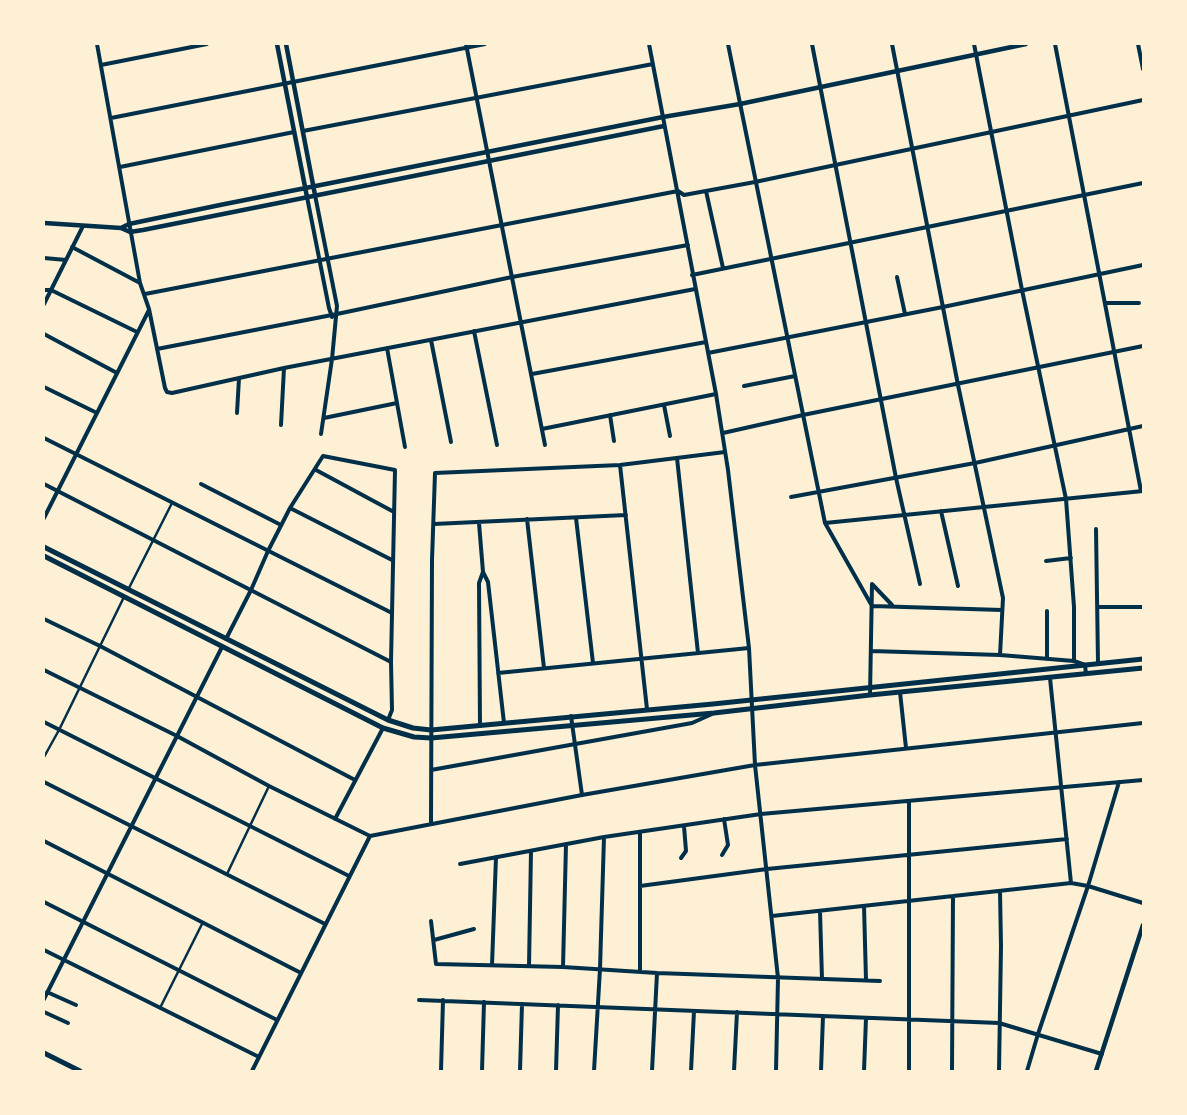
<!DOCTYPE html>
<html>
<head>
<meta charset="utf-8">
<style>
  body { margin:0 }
  #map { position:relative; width:1187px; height:1115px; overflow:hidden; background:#fdf0d5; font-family:"Alegreya Sans",sans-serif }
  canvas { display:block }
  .frame { position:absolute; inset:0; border:45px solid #fdf0d5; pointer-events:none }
</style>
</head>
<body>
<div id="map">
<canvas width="1187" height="1115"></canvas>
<div class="frame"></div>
</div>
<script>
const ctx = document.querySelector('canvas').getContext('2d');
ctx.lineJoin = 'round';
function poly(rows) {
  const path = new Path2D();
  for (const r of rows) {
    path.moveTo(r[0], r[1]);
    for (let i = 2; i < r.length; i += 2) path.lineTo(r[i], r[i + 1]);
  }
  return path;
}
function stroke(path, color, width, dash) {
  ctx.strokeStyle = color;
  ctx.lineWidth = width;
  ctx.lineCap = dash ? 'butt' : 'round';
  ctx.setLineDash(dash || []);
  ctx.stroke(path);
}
stroke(poly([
  [129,588,172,503],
  [44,757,59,730,124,597],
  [227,874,269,786],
  [160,1008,203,922]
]), '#003049', 2.5);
stroke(poly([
  [97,44,140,283,149,309,165,388,167,392,172,393,284,368,695,289],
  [466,44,545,445],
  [649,44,716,394,728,470,749,648,755,765,778,978,776,1071],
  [728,44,825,523,872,606,1002,610],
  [812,44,896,478,920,584],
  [892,44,958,385,1003,598,1000,655],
  [974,44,1022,290,1066,499,1074,607,1074,661],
  [1055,44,1141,491],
  [1138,44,1143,69],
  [101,65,207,44],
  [111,118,485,44],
  [303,131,653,64],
  [120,167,294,132],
  [706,191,723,268],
  [315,195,337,306,332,359,321,434],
  [307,197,329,308,332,317],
  [72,247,140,283],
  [44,258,66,260],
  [692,275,1143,183],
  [897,277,905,314],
  [44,290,51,290,137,332],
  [145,294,678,191,684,195,755,182,1143,100],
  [1105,303,1139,303],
  [44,304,83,226],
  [474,331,497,445],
  [44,334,117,373],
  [431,340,451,442],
  [387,348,405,447],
  [157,349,337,314,512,277,688,245],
  [708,353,943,307,1143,265],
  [532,374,706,342],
  [744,386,795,376],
  [44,387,97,413],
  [664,405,670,436],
  [237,413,239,378],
  [610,415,614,441],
  [324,418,397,403],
  [281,425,284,368],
  [542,429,716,394],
  [723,433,803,415,1143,346],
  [44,438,392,613],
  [677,458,698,653],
  [620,465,647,709],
  [316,470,394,512],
  [44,484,391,662],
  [201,484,281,525],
  [791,497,975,463,1143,426],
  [290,508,392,560],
  [941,511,958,586],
  [44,518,149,310],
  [576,518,593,663],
  [527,519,544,668],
  [479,523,483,572,488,582,504,723],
  [825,523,1143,491],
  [434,524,626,515],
  [1096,529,1098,663],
  [1046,561,1071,558],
  [872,584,892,605],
  [1098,607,1143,607],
  [44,619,100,646,355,780],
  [226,639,251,590,268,551,290,508,323,456,395,470,391,662,392,710,388,720],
  [871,651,1000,655,1074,661,1085,665,1086,674],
  [1047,659,1047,611],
  [44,670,177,736,269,786,370,836,582,795,755,765,1143,723],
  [498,673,749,648],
  [1050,678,1071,883],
  [900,692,906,748],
  [870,695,872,584],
  [571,716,582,795],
  [44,722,349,876],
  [480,726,479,583,483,572],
  [431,770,692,723,712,714],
  [44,782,325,924],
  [335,819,383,728],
  [431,823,432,560,435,473,620,465,725,452],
  [44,841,301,973],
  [722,855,728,845,724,819],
  [681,858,686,851,684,826],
  [460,864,604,837,761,814,1143,780],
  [640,886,767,869,1067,839],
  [44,902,277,1020],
  [864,906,866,980],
  [820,911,822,979],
  [772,916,1071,883,1088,886,1143,903],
  [431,921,436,964,563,967,657,973,880,981],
  [434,940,474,929],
  [44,950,259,1057],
  [492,965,496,857],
  [529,966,531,851],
  [563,967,566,844],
  [640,971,640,833],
  [47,992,76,1005],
  [44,999,222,647],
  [419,1000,999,1023,1102,1054],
  [44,1012,68,1023],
  [252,1071,370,836],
  [441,1071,443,1000],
  [482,1071,484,1002],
  [520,1071,522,1004],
  [556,1071,558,1005],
  [594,1071,600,969,604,837],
  [652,1071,657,973],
  [691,1071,694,1011],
  [734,1071,737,1012],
  [821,1071,823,1016],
  [864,1071,866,1018],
  [909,1071,909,801],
  [952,1071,953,896],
  [999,1071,1001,946,1000,891],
  [1027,1071,1038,1034,1088,886,1119,782]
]), '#003049', 4);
stroke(poly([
  [277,44,307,197],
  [286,44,315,195],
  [44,223,121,228,130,232,143,230,664,126],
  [121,228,129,224,220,205,663,117,740,104,1026,44],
  [1096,1071,1143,925]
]), '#003049', 4.5);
stroke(poly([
  [44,547,388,720,413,728,431,730,713,704,1143,659],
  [44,556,383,728,414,737,431,738,714,713,870,695,1143,668],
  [44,1053,80,1071]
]), '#003049', 5);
</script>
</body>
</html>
